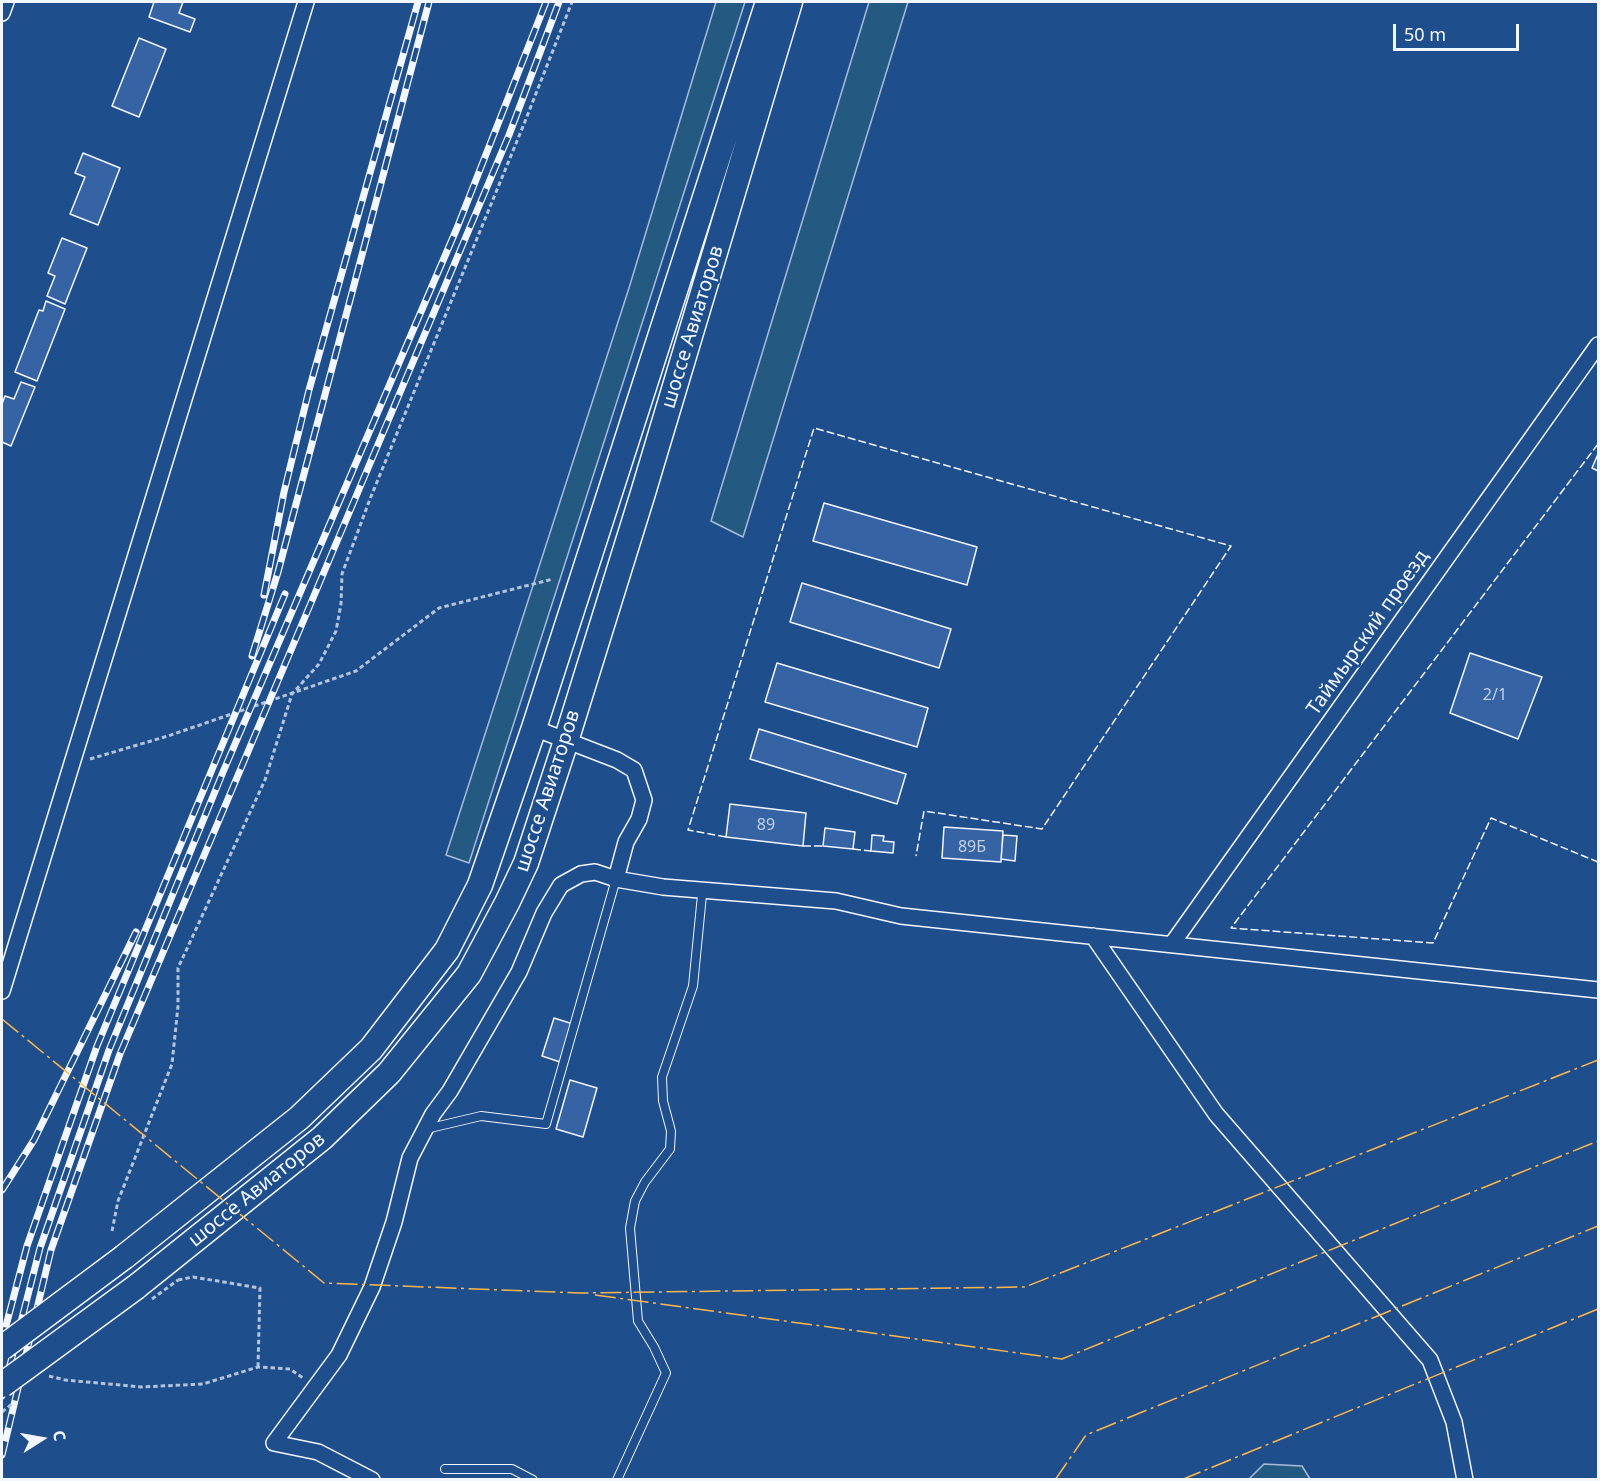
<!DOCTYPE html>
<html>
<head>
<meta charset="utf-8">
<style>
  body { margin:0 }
  #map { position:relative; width:1600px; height:1481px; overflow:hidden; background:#1f4e8c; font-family:"Noto Sans",sans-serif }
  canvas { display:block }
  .frame { position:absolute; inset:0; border:3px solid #f2f6ff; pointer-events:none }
  .north { position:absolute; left:12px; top:1409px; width:60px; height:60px; -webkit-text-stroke:4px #1f4e8c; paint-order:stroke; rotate:79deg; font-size:16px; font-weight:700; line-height:24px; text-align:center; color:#f2f6ff }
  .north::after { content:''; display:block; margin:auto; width:21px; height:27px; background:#f2f6ff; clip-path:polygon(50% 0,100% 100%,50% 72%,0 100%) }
  .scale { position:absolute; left:1393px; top:24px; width:126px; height:27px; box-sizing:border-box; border:3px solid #f2f6ff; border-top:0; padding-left:8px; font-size:18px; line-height:21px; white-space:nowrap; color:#f2f6ff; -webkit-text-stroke:4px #1f4e8c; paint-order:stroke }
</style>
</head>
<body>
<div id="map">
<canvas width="1600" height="1481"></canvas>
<div class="frame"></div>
<div class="north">С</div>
<div class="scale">50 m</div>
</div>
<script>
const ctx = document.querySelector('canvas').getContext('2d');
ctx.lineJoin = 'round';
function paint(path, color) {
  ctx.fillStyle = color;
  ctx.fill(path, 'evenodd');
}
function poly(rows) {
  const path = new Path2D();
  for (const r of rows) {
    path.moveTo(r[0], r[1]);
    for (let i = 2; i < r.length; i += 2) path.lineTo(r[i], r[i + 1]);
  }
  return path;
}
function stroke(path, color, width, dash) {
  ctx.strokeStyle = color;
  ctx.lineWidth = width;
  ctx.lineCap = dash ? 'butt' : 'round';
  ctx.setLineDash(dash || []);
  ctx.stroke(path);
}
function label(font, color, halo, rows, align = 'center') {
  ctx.font = font + ' "Noto Sans",sans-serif';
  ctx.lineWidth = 4.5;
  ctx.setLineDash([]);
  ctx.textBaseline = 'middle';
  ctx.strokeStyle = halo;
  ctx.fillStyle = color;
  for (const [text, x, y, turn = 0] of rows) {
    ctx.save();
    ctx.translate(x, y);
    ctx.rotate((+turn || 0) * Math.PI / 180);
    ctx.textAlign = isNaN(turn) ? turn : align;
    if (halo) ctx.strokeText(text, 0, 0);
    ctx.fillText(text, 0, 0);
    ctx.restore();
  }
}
const green = poly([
  [716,2,745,2,469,863,446,855,629,288,716,2],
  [869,2,908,2,743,537,711,521,869,2],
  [1264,1464,1302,1466,1310,1479,1249,1479,1264,1464]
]);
paint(green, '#245a82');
stroke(green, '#a8bbd7', 1.5);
const building = poly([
  [154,2,183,2,179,13,195,19,190,32,149,17,154,2],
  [139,38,166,49,139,117,112,106,139,38],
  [83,153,120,168,98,225,70,214,85,177,75,173,83,153],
  [62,238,87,248,65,304,47,296,55,276,48,273,62,238],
  [46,301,65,309,37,381,15,372,39,310,43,311,46,301],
  [21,382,35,387,11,446,2,442,2,404,5,396,14,399,21,382],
  [1598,454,1598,471,1592,468,1598,454],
  [824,503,977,547,967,585,813,541,824,503],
  [802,583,951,629,939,668,790,622,802,583],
  [1470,653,1542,677,1518,739,1450,713,1470,653],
  [777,663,928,708,917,747,765,702,777,663],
  [759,729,906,774,897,804,750,759,759,729],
  [730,804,806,813,803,846,726,837,730,804],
  [944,827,1003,831,1001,862,942,858,944,827],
  [825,828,855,832,853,849,823,846,825,828],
  [872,835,884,836,883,841,894,842,893,853,871,851,872,835],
  [1003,835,1017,836,1015,861,1001,859,1003,835],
  [554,1018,573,1024,560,1062,542,1056,554,1018],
  [570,1080,597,1088,583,1137,556,1129,570,1080]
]);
paint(building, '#3563a3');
stroke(building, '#f2f6ff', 1.5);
const lane = poly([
  [426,1129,481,1116,546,1124,616,879],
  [445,1469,512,1469,533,1480],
  [617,1480,666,1373,654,1347,638,1321,630,1228,635,1201,645,1182,670,1149,671,1131,663,1101,662,1077,693,986,702,895]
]);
const street = poly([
  [2,13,6,2],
  [534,728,617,760,634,770,644,800,639,819,626,842,616,879],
  [1093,936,1216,1114,1430,1360,1454,1422,1465,1480],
  [1172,944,1598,345],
  [2,991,306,2],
  [372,1480,318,1452,274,1443,339,1355,372,1287,394,1222,410,1158,433,1114,450,1091,519,972,544,913,561,885,581,874,595,872,616,879,663,887,836,901,901,916,1598,990]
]);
const primary = poly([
  [124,1257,299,1118,371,1049,447,950,480,885,534,728,768,2],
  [136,1287,322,1138,389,1073,469,974,507,903,526,863,566,741,643,493,790,2]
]);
stroke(lane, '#f2f6ff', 10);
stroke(street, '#f2f6ff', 18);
stroke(primary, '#f2f6ff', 27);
stroke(poly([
  [90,759,168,736,356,671,439,608,553,579],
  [112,1231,118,1201,172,1064,178,1006,178,968,265,780,292,694,319,664,336,631,341,604,342,574,370,499,524,124,572,2],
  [178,1280,193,1277,260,1288,258,1367],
  [49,1376,65,1380,142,1387,203,1384,258,1367,290,1369,303,1378]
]), '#b3c4dc', 3, [4.5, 3]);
stroke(lane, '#1f4e8c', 8);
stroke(street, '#1f4e8c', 15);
stroke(primary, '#1f4e8c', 24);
const rail = poly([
  [264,595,284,492,309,390,418,2],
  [252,656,278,572,429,2],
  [2,1190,34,1140,136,932],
  [2,1341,27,1246,97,1046,285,594],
  [2,1396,40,1248,109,1050,223,772,457,228,546,2],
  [2,1455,51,1250,120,1054,509,135,559,2]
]);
stroke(rail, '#f2f6ff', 7);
stroke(rail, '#1f4e8c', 4.5, [14]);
const primaryBridge = poly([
  [2,1348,124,1257],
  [2,1385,136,1287]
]);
stroke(primaryBridge, '#f2f6ff', 27, []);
stroke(poly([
  [152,1299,178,1280],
  [2,1412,12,1404]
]), '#b3c4dc', 3, [4.5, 3]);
stroke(primaryBridge, '#1f4e8c', 24);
stroke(poly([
  [1598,444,1231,928,1433,943,1491,818,1598,862],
  [726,837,688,830,814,428,1231,546,1042,829,924,811,916,856],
  [803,846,823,846],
  [853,849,871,851]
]), '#f2f6ff', 1.5, [8, 3]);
stroke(poly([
  [2,1019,324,1283,580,1293,1025,1287,1598,1060],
  [595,1295,1062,1359,1598,1141],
  [1055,1480,1086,1435,1598,1226],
  [1181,1480,1598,1309]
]), '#ffb74d', 1.5, [21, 4.5, 3, 4.5]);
label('16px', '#c3d1e8', null, [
  ["2/1",1495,695],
  ["89",766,825],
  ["89Б",972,847]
]);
label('20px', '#f2f6ff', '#1f4e8c', [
  ["шоссе Авиаторов",693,327,-73],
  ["Таймырский проезд",1368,633,-55],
  ["шоссе Авиаторов",548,791,-72],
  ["шоссе Авиаторов",257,1190,-39]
]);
</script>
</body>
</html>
